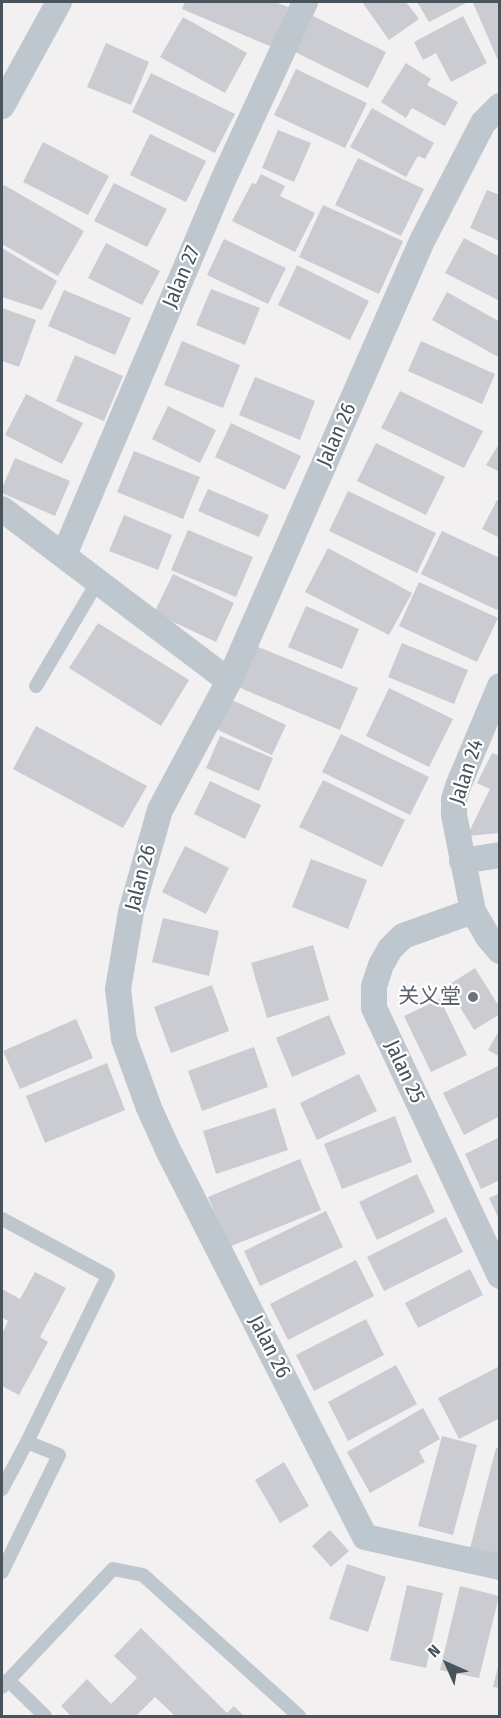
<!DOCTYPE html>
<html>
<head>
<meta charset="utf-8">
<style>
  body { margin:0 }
  #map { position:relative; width:501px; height:1718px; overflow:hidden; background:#f2f0f0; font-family:"Fira Sans Condensed",sans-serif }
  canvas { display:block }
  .frame { position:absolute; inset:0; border:3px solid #49535c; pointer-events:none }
  .north { position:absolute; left:417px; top:1634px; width:60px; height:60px; -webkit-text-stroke:4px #fff; paint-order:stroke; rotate:315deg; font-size:16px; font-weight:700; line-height:24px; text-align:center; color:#49535c }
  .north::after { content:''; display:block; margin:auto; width:21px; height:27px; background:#49535c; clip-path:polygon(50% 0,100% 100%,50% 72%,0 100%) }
</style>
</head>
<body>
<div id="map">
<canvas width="501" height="1718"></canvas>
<div class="frame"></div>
<div class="north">N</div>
</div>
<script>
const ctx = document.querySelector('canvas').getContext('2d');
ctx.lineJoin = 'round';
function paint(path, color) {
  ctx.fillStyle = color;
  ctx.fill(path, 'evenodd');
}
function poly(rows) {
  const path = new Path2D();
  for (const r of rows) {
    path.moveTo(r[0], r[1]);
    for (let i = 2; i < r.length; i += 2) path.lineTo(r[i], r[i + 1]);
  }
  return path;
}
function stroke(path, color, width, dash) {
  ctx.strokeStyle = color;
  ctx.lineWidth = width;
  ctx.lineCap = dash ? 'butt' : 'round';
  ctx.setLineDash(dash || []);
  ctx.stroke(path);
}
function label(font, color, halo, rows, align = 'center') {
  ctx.font = font + ' "Fira Sans Condensed","Noto Sans SC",sans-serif';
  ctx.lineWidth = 4.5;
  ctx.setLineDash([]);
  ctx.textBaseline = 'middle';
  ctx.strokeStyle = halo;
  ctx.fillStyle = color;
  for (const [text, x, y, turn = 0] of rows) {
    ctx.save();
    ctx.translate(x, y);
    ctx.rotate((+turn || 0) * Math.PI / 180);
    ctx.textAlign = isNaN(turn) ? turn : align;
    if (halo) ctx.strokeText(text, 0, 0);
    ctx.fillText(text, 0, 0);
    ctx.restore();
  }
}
paint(poly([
  [185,2,275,2,288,7,272,47,182,9],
  [362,2,406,2,419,19,389,40],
  [417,2,468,2,429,22],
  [477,2,500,2,500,65,473,3],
  [313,16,386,52,368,88,295,52],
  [463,16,487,63,451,82,436,53,423,60,414,42],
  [183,17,247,53,225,93,160,57],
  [106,43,149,62,131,105,87,87],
  [406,63,431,79,427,85,458,102,445,126,412,108,406,118,381,102],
  [296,69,367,103,345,148,274,115],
  [151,73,235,114,215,153,132,112],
  [372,108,434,143,425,159,418,156,406,177,350,147],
  [278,130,311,143,294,182,262,168],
  [150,134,206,161,186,202,130,175],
  [43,142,109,176,88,215,23,182],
  [358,158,424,189,401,236,335,205],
  [261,174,285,186,280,196,315,213,295,252,232,221,252,183,256,184],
  [114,183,167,209,147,247,94,221],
  [4,185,84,231,58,276,2,244,2,190],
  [487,190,500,195,500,241,470,228],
  [323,205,403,241,379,294,299,257],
  [464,238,500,257,500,301,445,273],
  [224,239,286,268,268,304,207,275],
  [106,243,160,271,142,305,88,278],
  [2,248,57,281,42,310,2,297],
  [297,265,369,301,350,340,278,305],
  [211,289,260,308,245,345,196,325],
  [64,290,131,318,115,355,48,326],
  [447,292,500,322,500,358,432,320],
  [2,308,36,320,19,367,2,361],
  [182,341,240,365,223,408,164,385],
  [421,341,495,374,482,404,408,371],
  [75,355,123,376,104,421,56,401],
  [255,377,315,401,300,440,239,415],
  [400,391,483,431,464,468,381,428],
  [26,394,83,423,62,464,5,435],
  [168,406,216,430,200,463,152,439],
  [231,423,301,456,285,490,215,457],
  [500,442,500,472,486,465],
  [376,443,445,477,426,515,357,481],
  [134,451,200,477,183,519,117,492],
  [15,458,70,481,55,516,2,493,2,488],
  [208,489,269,515,259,537,198,511],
  [348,491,436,533,417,573,329,531],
  [497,500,500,502,500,538,482,529],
  [124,515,172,535,158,570,109,551],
  [188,530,253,557,236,597,171,570],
  [442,531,500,558,500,604,497,610,421,574],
  [328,548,412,593,389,635,305,592],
  [173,574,234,603,216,642,154,613],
  [419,582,498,618,477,662,399,626],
  [306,606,359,629,342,669,288,647],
  [98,623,189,680,161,726,69,668],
  [402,643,468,670,454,704,388,677],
  [256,646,358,688,340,730,238,687],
  [389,688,453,719,429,767,366,736],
  [230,699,286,725,272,755,216,729],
  [36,726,147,786,123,828,13,769],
  [341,734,429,777,410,815,322,772],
  [220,736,273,758,259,791,206,768],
  [492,753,500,756,500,833,467,836,490,789,477,783],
  [323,780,405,820,382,867,299,827],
  [210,781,261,805,245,839,194,814],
  [185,846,229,868,206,914,162,892],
  [311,859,367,880,348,929,292,907],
  [163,918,219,931,209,976,152,962],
  [313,945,329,1000,267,1018,251,963],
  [475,968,500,1008,500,1014,474,1030,447,986],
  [212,985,229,1031,171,1053,154,1007],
  [440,999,467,1055,431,1072,404,1016],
  [329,1015,346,1054,292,1077,276,1038],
  [76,1019,93,1058,20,1089,3,1051],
  [500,1029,500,1057,488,1050],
  [254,1047,268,1087,202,1111,188,1071],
  [107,1063,125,1110,45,1143,26,1096],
  [498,1066,500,1069,500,1116,464,1135,443,1093],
  [359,1074,377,1111,317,1140,300,1103],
  [275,1108,288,1150,216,1174,203,1131],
  [395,1116,412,1162,342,1189,324,1144],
  [500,1137,500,1180,481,1189,465,1154],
  [300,1159,321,1210,229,1247,208,1197],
  [417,1174,435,1212,377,1240,359,1202],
  [500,1193,500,1221,489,1198],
  [326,1211,343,1247,260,1286,244,1251],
  [446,1217,463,1252,384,1291,367,1257],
  [356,1260,374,1296,288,1340,270,1304],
  [470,1269,483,1295,418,1328,405,1303],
  [35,1272,66,1288,40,1337,48,1342,19,1395,2,1386,2,1334,8,1321,2,1317,2,1289,20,1299],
  [366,1319,384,1355,314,1391,296,1355],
  [396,1365,417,1404,348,1441,328,1402],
  [500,1366,500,1418,459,1439,438,1398],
  [423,1408,440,1439,419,1451,425,1462,370,1493,347,1452],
  [442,1436,477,1445,453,1535,418,1526],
  [496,1448,500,1449,500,1555,470,1548],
  [284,1462,309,1506,280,1523,255,1480],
  [330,1530,349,1551,331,1567,312,1546],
  [347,1564,386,1577,368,1632,329,1619],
  [407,1585,443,1593,426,1668,390,1660],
  [460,1586,499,1596,479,1678,440,1670],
  [141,1628,227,1713,234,1706,244,1716,175,1716,155,1697,136,1716,71,1716,61,1706,87,1679,111,1704,137,1678,114,1656],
  [499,1663,500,1663,500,1688,493,1687]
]), '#caccd2');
stroke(poly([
  [36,686,98,581],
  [2,1219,108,1276,27,1442,2,1489],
  [2,1572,59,1455,27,1442],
  [8,1680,45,1716],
  [2,1687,113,1569,143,1575,299,1716]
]), '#bfc7ce', 14);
stroke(poly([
  [2,106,59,2],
  [500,106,483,123,422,241,229,681,160,810,131,912,118,989,124,1039,149,1108,168,1150,365,1537,500,1567],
  [2,509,229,681],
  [64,555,223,180,305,2],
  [500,686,458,786,454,799,454,815,473,911,488,937,500,951],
  [462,861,500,855],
  [473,911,403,936,390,949,381,965,374,986,374,1008,500,1276]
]), '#bfc7ce', 26);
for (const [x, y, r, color] of [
  [473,997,6,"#6b7280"]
]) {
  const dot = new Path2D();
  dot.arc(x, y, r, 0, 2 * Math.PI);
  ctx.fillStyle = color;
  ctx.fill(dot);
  stroke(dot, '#fff', 2);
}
label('21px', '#49535c', '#fff', [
  ["Jalan 27",182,277,-67],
  ["Jalan 26",337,435,-66],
  ["Jalan 24",467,772,-72],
  ["Jalan 26",141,878,-75],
  ["Jalan 25",404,1072,65],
  ["Jalan 26",269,1347,63]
]);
label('21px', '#5b616d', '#fff', [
  ["关义堂",461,997]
], 'right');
</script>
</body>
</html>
